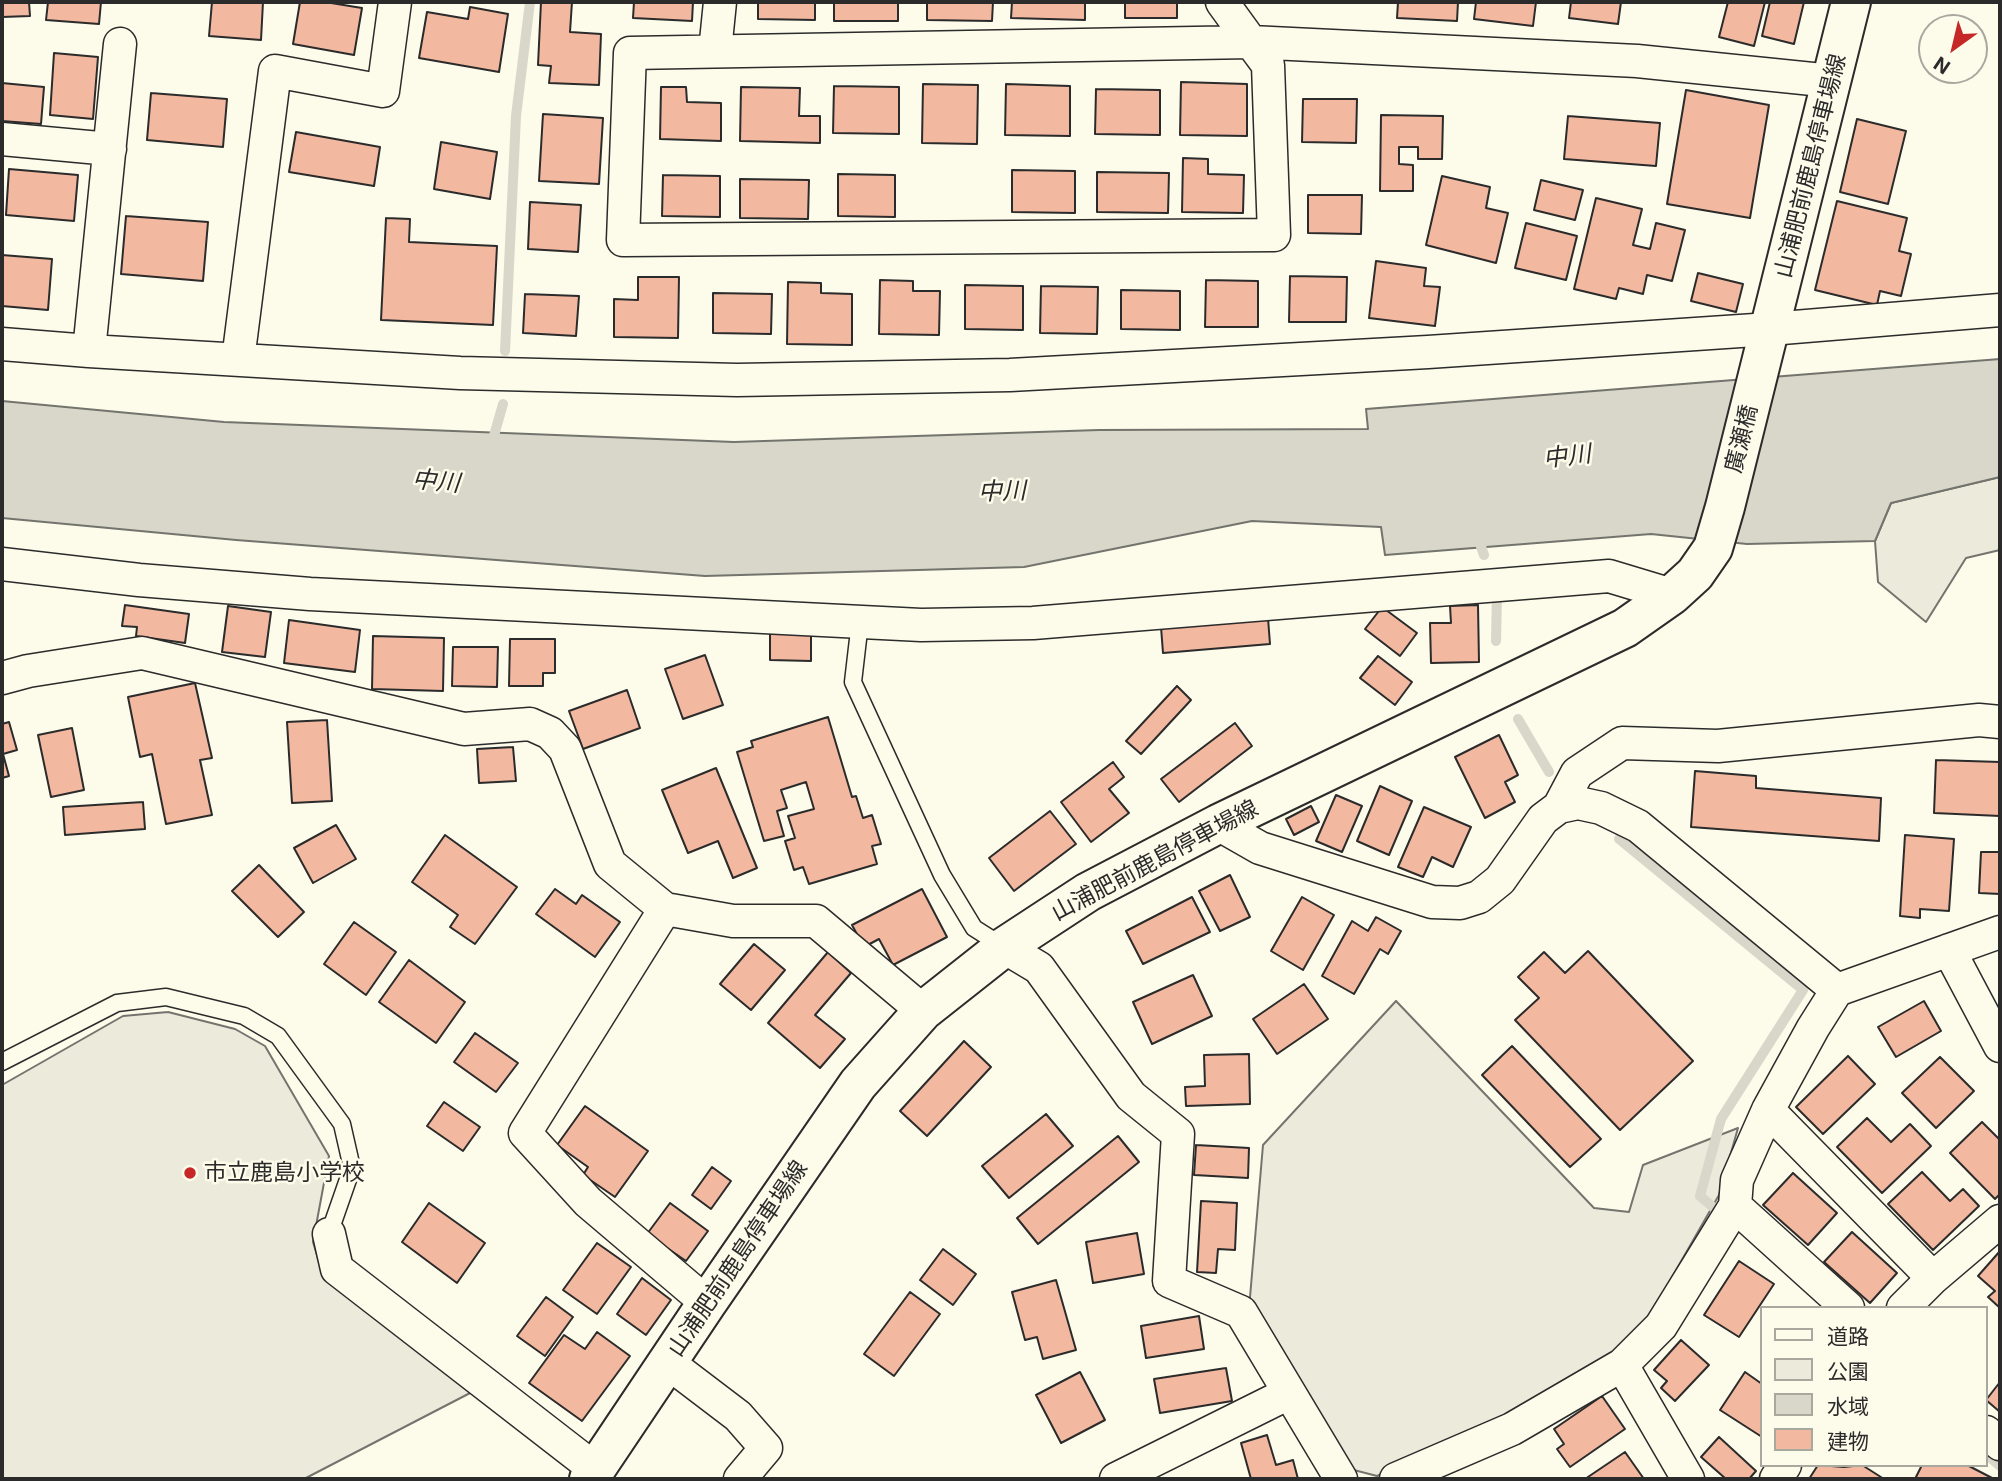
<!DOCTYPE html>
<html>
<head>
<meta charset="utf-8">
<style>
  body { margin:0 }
  #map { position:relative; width:2002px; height:1481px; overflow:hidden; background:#fdfbea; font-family:Inter,"Noto Sans JP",sans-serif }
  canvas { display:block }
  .frame { position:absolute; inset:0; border:4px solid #2b2b2b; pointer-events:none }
  .legend { position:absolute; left:1760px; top:1306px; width:228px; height:161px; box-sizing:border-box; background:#fdfbea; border:2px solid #a9a89e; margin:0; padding:9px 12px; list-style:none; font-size:21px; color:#2b2b2b }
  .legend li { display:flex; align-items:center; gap:14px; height:35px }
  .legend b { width:35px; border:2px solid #a9a89e }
  .north { position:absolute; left:1918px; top:14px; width:70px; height:70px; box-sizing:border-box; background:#fdfbea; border:2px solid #a9a89e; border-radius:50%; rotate:214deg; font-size:19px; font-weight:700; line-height:28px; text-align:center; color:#2b2b2b }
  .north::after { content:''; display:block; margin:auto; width:24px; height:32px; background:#c62828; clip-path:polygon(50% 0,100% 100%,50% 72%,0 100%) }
</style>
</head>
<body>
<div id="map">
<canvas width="2002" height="1481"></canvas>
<div class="frame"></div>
<ul class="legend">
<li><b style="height:9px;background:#fdfbea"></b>道路</li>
<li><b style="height:19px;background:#ecebdb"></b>公園</li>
<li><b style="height:19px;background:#d8d7c9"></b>水域</li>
<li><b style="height:19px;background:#f2b8a0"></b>建物</li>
</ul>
<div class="north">N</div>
</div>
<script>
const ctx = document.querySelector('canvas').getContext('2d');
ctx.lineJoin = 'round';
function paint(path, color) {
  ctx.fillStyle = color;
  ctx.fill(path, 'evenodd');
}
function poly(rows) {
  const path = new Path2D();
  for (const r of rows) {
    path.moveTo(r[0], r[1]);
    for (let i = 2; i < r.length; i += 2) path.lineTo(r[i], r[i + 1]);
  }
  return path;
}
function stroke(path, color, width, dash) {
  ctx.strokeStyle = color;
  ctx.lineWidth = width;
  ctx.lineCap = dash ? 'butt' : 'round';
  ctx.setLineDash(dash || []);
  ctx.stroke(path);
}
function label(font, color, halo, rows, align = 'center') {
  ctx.font = font + ' Inter,"Noto Sans JP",sans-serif';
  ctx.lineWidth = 5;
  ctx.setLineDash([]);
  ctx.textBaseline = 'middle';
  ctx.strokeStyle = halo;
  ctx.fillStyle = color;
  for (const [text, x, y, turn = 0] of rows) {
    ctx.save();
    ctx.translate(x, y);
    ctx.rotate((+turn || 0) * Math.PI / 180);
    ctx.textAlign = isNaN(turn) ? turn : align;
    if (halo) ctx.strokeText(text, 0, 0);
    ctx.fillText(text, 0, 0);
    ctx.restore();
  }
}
const green = poly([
  [2000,477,2000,550,1966,558,1926,622,1878,582,1875,541,1891,503,2000,477],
  [1396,1001,1594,1208,1629,1212,1643,1165,1738,1128,1719,1195,1651,1314,1615,1356,1511,1419,1377,1476,1350,1469,1249,1309,1263,1145,1396,1001],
  [168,1012,235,1029,265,1046,329,1156,313,1242,324,1278,472,1392,304,1479,2,1479,2,1085,123,1016,168,1012]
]);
paint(green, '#ecebdb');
stroke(green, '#74746e', 2);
const water = poly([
  [2000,359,2000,477,1891,503,1875,541,1747,544,1651,534,1385,555,1381,527,1252,521,1024,567,705,576,236,540,2,518,2,401,224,422,734,442,1099,430,1368,429,1366,409,2000,359]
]);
paint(water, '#d8d7c9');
stroke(water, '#74746e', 2);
stroke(poly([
  [505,351,516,116,530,2],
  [491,446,503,404],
  [1477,535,1484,555],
  [1496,641,1497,594],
  [1518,719,1549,772],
  [1619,839,1803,990,1721,1119,1700,1196,1714,1208],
  [1986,1454,2000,1466]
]), '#d8d7c9', 10);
const building = poly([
  [2,2,29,2,30,16,2,17,2,2],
  [48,2,101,2,99,24,46,20,48,2],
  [212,2,263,2,261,40,209,36,212,2],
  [300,2,325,2,362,8,354,55,293,44,300,2],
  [541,2,572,2,570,32,601,34,599,85,549,83,551,66,538,65,541,2],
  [634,2,693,2,692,21,633,18,634,2],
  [758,2,815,2,815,20,758,19,758,2],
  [834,2,898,2,898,21,834,21,834,2],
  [927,2,993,2,992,21,927,20,927,2],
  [1012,2,1085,2,1085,20,1011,18,1012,2],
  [1125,2,1177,2,1177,18,1125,18,1125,2],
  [1398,2,1458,2,1457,21,1397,18,1398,2],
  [1476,2,1536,2,1533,26,1474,19,1476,2],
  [1571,2,1621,2,1618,24,1569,18,1571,2],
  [1728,2,1765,2,1754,46,1719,37,1728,2],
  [1770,2,1804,2,1794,44,1762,36,1770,2],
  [470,7,508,14,499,72,419,58,427,12,468,19,470,7],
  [54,53,98,57,93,119,50,115,54,53],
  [1181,82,1247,84,1247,136,1180,135,1181,82],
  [2,83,44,87,41,124,2,121,2,83],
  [923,84,978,85,977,144,922,143,923,84],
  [1006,84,1070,86,1070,136,1005,135,1006,84],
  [834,86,899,87,899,134,833,133,834,86],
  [661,87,686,87,687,102,721,103,721,141,660,139,661,87],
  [741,87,800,88,799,116,820,116,820,143,740,141,741,87],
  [1096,89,1160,90,1160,135,1095,134,1096,89],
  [1686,90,1769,105,1750,218,1667,204,1686,90],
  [151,93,227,99,223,147,147,140,151,93],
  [1303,99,1357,99,1356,143,1302,142,1303,99],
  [543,114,603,118,599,184,539,181,543,114],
  [1381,115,1443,116,1442,159,1418,159,1418,147,1399,147,1399,164,1413,165,1413,191,1380,191,1381,115],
  [1568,116,1660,123,1656,166,1564,159,1568,116],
  [1857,119,1906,131,1888,204,1840,192,1857,119],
  [296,132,380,147,374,186,289,172,296,132],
  [441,142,497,152,490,199,434,189,441,142],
  [1183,158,1208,159,1208,174,1244,175,1243,213,1182,212,1183,158],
  [9,169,78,175,74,221,6,215,9,169],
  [1012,170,1075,171,1075,213,1012,212,1012,170],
  [1097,172,1169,173,1168,213,1097,212,1097,172],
  [838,174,895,175,895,217,838,216,838,174],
  [663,175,720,176,720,217,662,216,663,175],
  [1442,176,1490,187,1486,208,1508,213,1496,263,1426,245,1442,176],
  [740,179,809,180,808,219,740,218,740,179],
  [1541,180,1583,190,1575,220,1534,210,1541,180],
  [1308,195,1362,195,1361,234,1308,233,1308,195],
  [1596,198,1642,209,1633,245,1650,249,1656,223,1685,230,1672,281,1647,275,1643,294,1619,288,1616,299,1574,289,1596,198],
  [1837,201,1907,218,1899,251,1911,254,1901,296,1880,291,1877,305,1815,290,1837,201],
  [530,202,581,205,578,252,528,249,530,202],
  [126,216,208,222,203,281,121,274,126,216],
  [386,218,410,219,409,242,497,246,493,325,381,320,386,218],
  [1526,223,1577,236,1566,280,1515,268,1526,223],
  [2,255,52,259,48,310,2,306,2,255],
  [1376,261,1426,268,1424,286,1440,287,1435,326,1369,318,1376,261],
  [1698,273,1743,284,1736,312,1691,301,1698,273],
  [1290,276,1347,277,1346,322,1289,322,1290,276],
  [638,277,679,277,678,338,614,337,614,299,638,300,638,277],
  [880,280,913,281,913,291,940,291,939,335,879,334,880,280],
  [1206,280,1258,281,1258,327,1205,327,1206,280],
  [788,282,821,283,821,293,852,294,852,345,787,344,788,282],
  [965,285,1023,286,1023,330,965,329,965,285],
  [1041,286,1098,287,1097,334,1040,333,1041,286],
  [1121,290,1180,291,1180,330,1121,329,1121,290],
  [713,293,772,294,771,334,713,333,713,293],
  [525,294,579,296,576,336,523,333,525,294],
  [125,605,189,614,185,643,136,636,137,627,122,626,125,605],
  [1478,605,1479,662,1431,663,1430,623,1451,623,1450,606,1478,605],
  [228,606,271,612,265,657,222,652,228,606],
  [1382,607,1417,633,1400,656,1365,629,1382,607],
  [1268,618,1270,644,1163,653,1161,627,1268,618],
  [289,620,360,630,355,672,284,663,289,620],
  [770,633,811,634,811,661,770,660,770,633],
  [373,636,444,638,443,691,372,689,373,636],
  [510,639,555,639,555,673,543,673,543,686,509,686,510,639],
  [453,647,498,647,497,687,452,686,453,647],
  [705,655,723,705,683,719,665,669,705,655],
  [1378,656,1412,682,1395,705,1360,678,1378,656],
  [195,683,212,758,200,760,212,815,166,824,152,754,140,757,128,697,195,683],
  [1177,686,1191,700,1141,754,1126,741,1177,686],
  [627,690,640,728,583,749,569,711,627,690],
  [828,717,852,797,856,796,863,818,872,815,881,844,872,846,877,864,809,884,803,867,794,870,785,841,795,838,788,816,814,809,806,782,781,790,787,808,777,811,784,836,764,841,737,752,753,747,751,741,828,717],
  [327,720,332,801,292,803,287,722,327,720],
  [9,722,17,750,3,754,9,776,2,778,2,724,9,722],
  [1235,723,1252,746,1179,802,1161,779,1235,723],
  [72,728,84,790,51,797,38,735,72,728],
  [1499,735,1518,775,1505,782,1515,802,1485,818,1455,757,1499,735],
  [513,747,516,781,479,783,477,749,513,747],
  [1936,760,2000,762,2000,816,1934,813,1936,760],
  [1113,762,1124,777,1109,789,1129,813,1091,842,1061,802,1113,762],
  [716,768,757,868,733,878,718,841,688,853,662,790,716,768],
  [1695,771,1756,776,1756,788,1881,798,1879,841,1691,827,1695,771],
  [1380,786,1412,801,1389,855,1357,841,1380,786],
  [1336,795,1362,806,1342,852,1316,841,1336,795],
  [143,802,145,829,65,835,63,807,143,802],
  [1311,806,1319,822,1294,835,1286,819,1311,806],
  [1424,807,1471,827,1453,867,1432,857,1423,877,1398,867,1424,807],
  [1050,811,1076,844,1014,891,989,858,1050,811],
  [336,825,356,859,313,883,294,848,336,825],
  [445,835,517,887,475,944,450,927,458,915,412,882,445,835],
  [1905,835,1954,839,1949,911,1920,909,1920,918,1900,916,1905,835],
  [1981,852,2000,852,2000,894,1979,893,1981,852],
  [259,865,304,912,278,937,232,891,259,865],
  [1230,875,1250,917,1220,931,1199,891,1230,875],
  [555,889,576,904,582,895,620,922,595,957,536,914,555,889],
  [922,889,947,937,893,965,879,939,864,947,852,925,922,889],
  [1192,897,1210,932,1143,964,1126,931,1192,897],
  [1302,897,1334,915,1303,970,1271,951,1302,897],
  [1376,917,1401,931,1388,954,1380,949,1354,994,1322,976,1352,921,1368,931,1376,917],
  [354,922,396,952,366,995,324,964,354,922],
  [754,944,785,970,751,1010,720,984,754,944],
  [1588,951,1693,1061,1620,1130,1515,1020,1539,998,1518,977,1544,952,1565,973,1588,951],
  [828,952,851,973,815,1015,845,1039,820,1068,768,1023,828,952],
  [409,960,465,1002,436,1043,379,1002,409,960],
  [1193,975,1212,1016,1152,1044,1133,1002,1193,975],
  [1304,984,1328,1019,1277,1054,1253,1019,1304,984],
  [1924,1001,1941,1031,1896,1057,1878,1027,1924,1001],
  [475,1033,518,1063,496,1092,454,1062,475,1033],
  [964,1041,991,1067,927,1136,900,1111,964,1041],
  [1512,1046,1601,1139,1570,1167,1482,1075,1512,1046],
  [1249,1054,1250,1104,1186,1106,1185,1087,1205,1086,1204,1055,1249,1054],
  [1848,1056,1875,1084,1823,1134,1796,1107,1848,1056],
  [1940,1057,1974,1091,1936,1128,1902,1093,1940,1057],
  [444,1102,480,1127,463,1151,427,1126,444,1102],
  [585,1106,648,1151,615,1197,583,1175,588,1167,557,1145,585,1106],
  [1046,1114,1073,1146,1009,1198,982,1166,1046,1114],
  [1867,1118,1891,1142,1910,1124,1931,1146,1882,1193,1837,1147,1867,1118],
  [1982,1122,2000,1140,2000,1194,1995,1199,1950,1153,1982,1122],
  [1118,1136,1139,1162,1038,1244,1017,1218,1118,1136],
  [1196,1145,1249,1148,1248,1178,1194,1175,1196,1145],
  [712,1167,731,1181,711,1209,692,1195,712,1167],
  [1922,1172,1950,1201,1963,1189,1979,1206,1933,1250,1888,1204,1922,1172],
  [1793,1173,1837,1213,1808,1245,1763,1205,1793,1173],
  [1201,1201,1237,1203,1235,1250,1218,1249,1216,1273,1197,1272,1201,1201],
  [429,1203,485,1243,457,1283,402,1242,429,1203],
  [670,1203,708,1231,686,1261,647,1234,670,1203],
  [1852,1232,1897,1273,1870,1303,1824,1262,1852,1232],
  [1137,1233,1144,1274,1093,1283,1086,1242,1137,1233],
  [597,1243,631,1267,597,1314,563,1290,597,1243],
  [943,1249,976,1274,953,1305,920,1280,943,1249],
  [2000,1251,2000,1308,1988,1297,1995,1291,1978,1276,2000,1251],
  [1739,1261,1774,1284,1739,1337,1704,1315,1739,1261],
  [642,1278,671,1300,646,1335,617,1314,642,1278],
  [1056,1280,1076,1350,1043,1359,1037,1337,1025,1340,1012,1292,1056,1280],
  [910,1292,940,1314,894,1376,864,1354,910,1292],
  [546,1297,573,1317,545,1356,517,1336,546,1297],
  [1199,1316,1204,1349,1146,1358,1141,1326,1199,1316],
  [597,1332,630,1356,582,1421,529,1383,564,1335,585,1349,597,1332],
  [1681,1340,1709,1365,1675,1401,1661,1388,1667,1381,1654,1370,1681,1340],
  [1226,1368,1232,1401,1160,1413,1154,1379,1226,1368],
  [1080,1372,1105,1420,1061,1443,1036,1395,1080,1372],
  [1745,1372,1762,1384,1762,1437,1720,1410,1745,1372],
  [2000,1382,2000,1412,1986,1400,2000,1382],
  [1602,1396,1625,1429,1570,1467,1557,1449,1564,1444,1554,1429,1602,1396],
  [1267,1435,1276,1465,1293,1460,1298,1479,1251,1479,1241,1443,1267,1435],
  [1719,1437,1756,1471,1749,1479,1726,1479,1701,1457,1719,1437],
  [1625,1452,1644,1479,1585,1479,1625,1452],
  [1818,1465,1844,1467,1862,1465,1884,1479,1809,1479,1818,1465],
  [1922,1465,1967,1465,1994,1479,1915,1479,1922,1465]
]);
paint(building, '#f2b8a0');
stroke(building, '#2b2b2b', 2);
const lane = poly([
  [860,622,853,682,942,875,974,928,1004,947],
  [2,1062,117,1003,166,997,244,1016,278,1036,342,1124,352,1168,329,1234]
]);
const street = poly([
  [1222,2,1251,42,1268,65,1274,235,623,240,630,53,1251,42,1637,61,1832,81],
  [715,51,720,2],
  [2,139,110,149],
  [2,344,89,351,460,373,737,380,1010,375,1428,352,1770,329,2000,310],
  [89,351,120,44],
  [238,360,275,71,383,91,395,2],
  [2,564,139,580,310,594,921,625,1033,623,1609,576,1672,595],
  [2,678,28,671,142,653,464,729,530,724,550,733,565,749,610,864,665,909,733,921,816,921,923,1011],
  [1559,807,1578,803,1601,808,1638,826,1837,990],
  [1218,824,1260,848,1432,902,1460,903,1479,897,1500,880,1543,819,1559,807,1577,773,1622,743,1718,746,1979,720,2000,722],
  [665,909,525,1133,588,1202,707,1303],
  [1004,947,1039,968,1131,1096,1178,1134,1169,1281,1241,1312,1341,1479],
  [1949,950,2000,1046],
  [1768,1110,1933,1278],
  [1735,1206,1848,1308],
  [329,1234,337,1269,595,1469],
  [1903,1308,1933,1278,2000,1221],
  [667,1362,738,1416,766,1448,740,1479],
  [1622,1365,1688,1479],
  [1986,1432,2000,1444],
  [1116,1479,1289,1393],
  [1396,1479,1512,1429,1622,1365,1661,1326,1735,1206,1737,1180,1768,1110,1813,1028,1837,990,2000,932],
  [1776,1479,1785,1465]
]);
const secondary = poly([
  [589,1479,707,1303,858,1084,923,1011,1004,947,1088,892,1218,824,1625,628,1672,595,1695,574,1713,548,1725,507,1851,2]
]);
stroke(lane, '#2b2b2b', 19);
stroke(street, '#2b2b2b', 35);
stroke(secondary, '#2b2b2b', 42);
stroke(lane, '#fdfbea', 16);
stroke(street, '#fdfbea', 32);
stroke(secondary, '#fdfbea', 38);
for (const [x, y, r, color] of [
  [190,1173,7,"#c62828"]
]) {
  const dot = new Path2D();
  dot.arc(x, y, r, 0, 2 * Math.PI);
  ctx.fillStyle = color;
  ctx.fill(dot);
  stroke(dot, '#fdfbea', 2.5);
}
label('23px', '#2b2b2b', '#fdfbea', [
  ["山浦肥前鹿島停車場線",1811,166,-76],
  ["廣瀬橋",1742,439,-76],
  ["山浦肥前鹿島停車場線",1155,861,-28],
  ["山浦肥前鹿島停車場線",738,1259,-56]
]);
label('23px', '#2b2b2b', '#fdfbea', [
  ["市立鹿島小学校",204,1173]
], 'left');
label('italic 24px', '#2b2b2b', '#fdfbea', [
  ["中川",1567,457,-7],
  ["中川",436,482,5],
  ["中川",1002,492,-2]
]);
</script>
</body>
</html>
